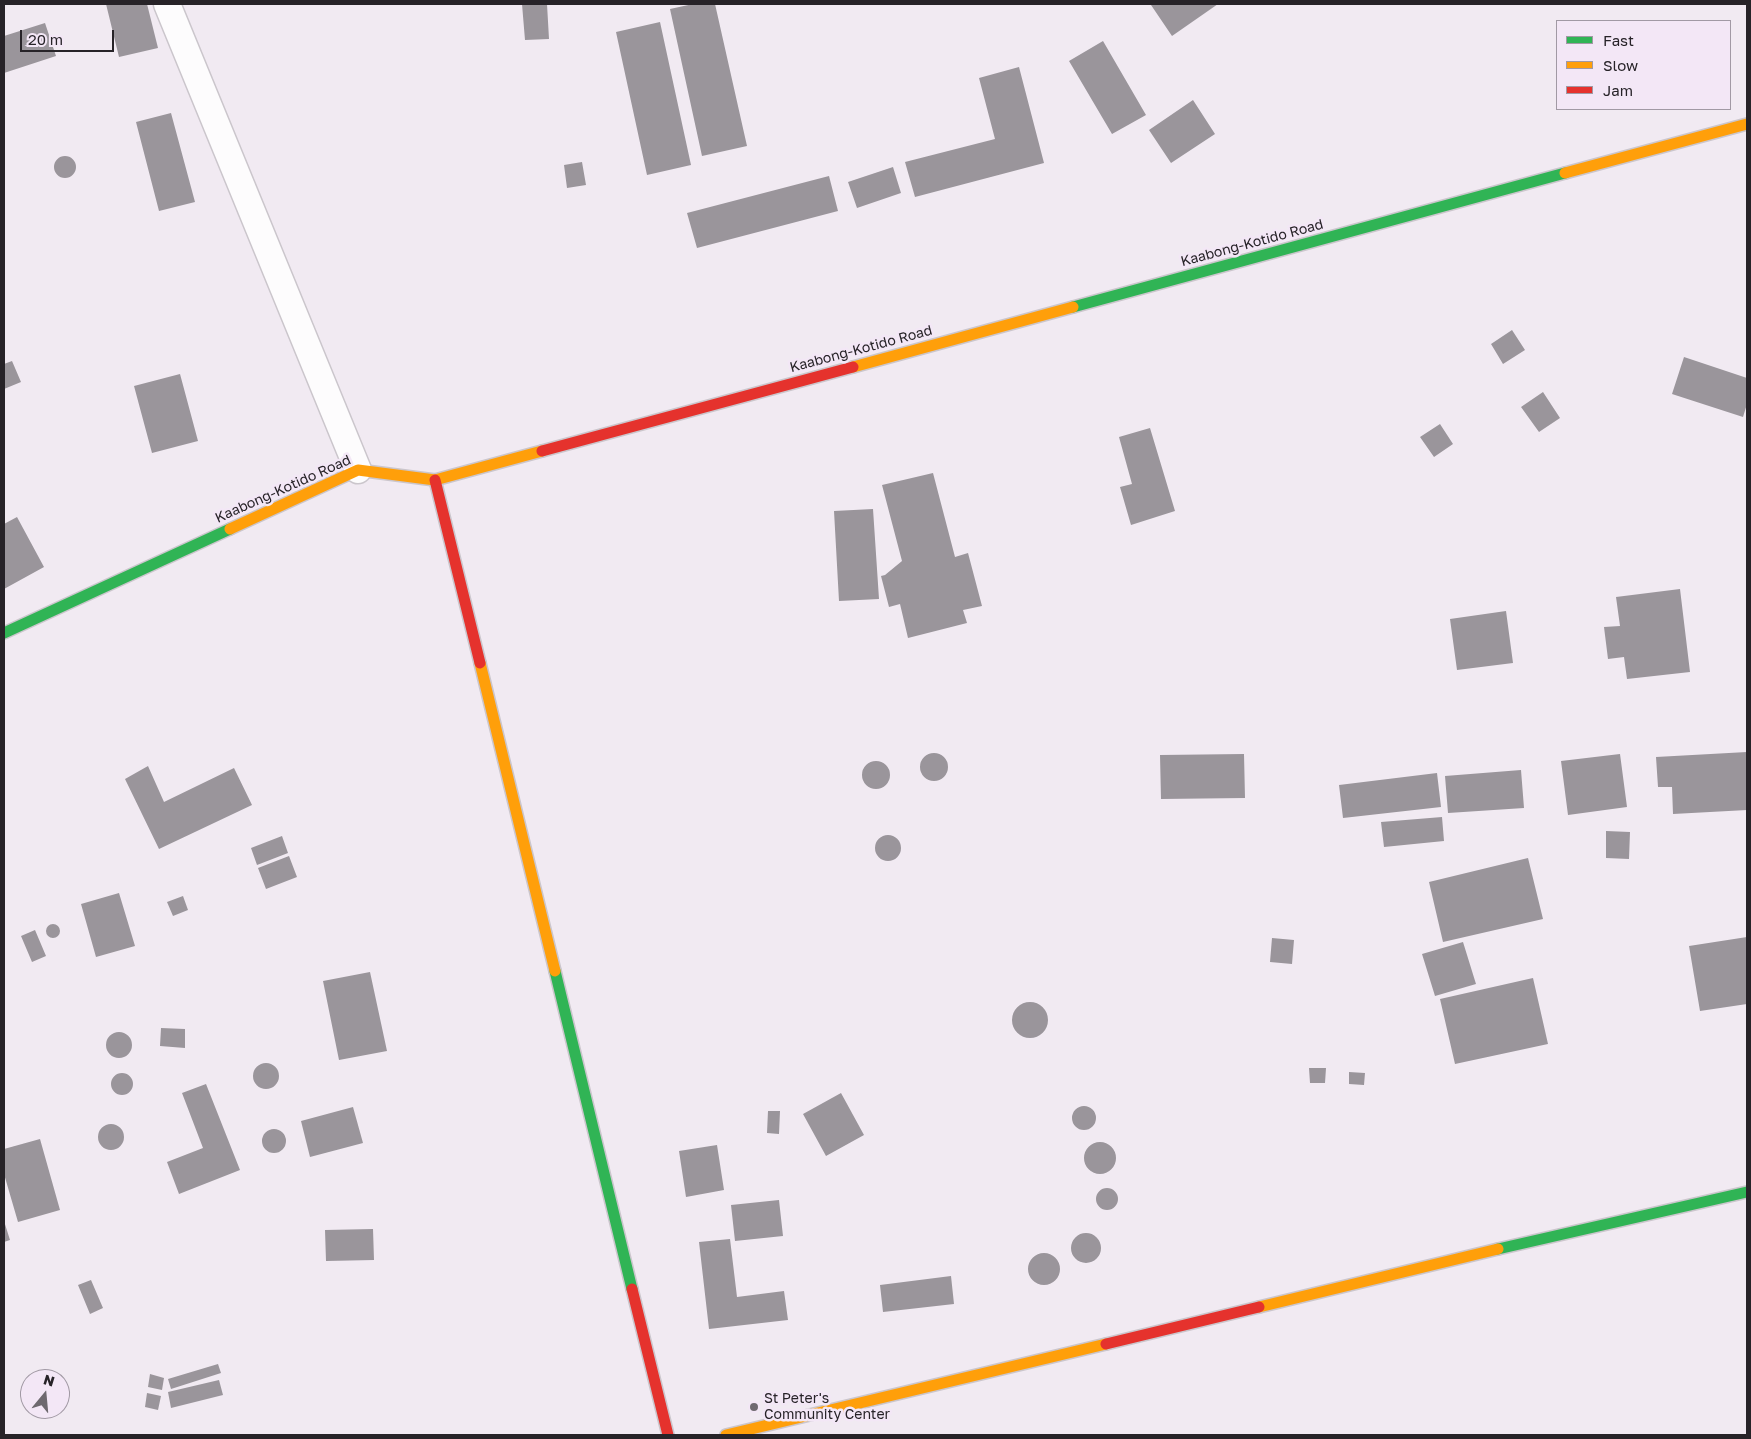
<!DOCTYPE html>
<html>
<head>
<meta charset="utf-8">
<style>
  body { margin:0 }
  #map { position:relative; width:1751px; height:1439px; overflow:hidden; background:#f1eaf2; font-family:"Golos Text",sans-serif }
  canvas { display:block }
  .frame { position:absolute; inset:0; border:5px solid #272328; pointer-events:none }
  .legend { position:absolute; left:1556px; top:20px; width:175px; height:90px; box-sizing:border-box; background:#f3e7f6; border:1px solid #a199a4; margin:0; padding:6px 9px; list-style:none; font-size:15px; color:#272328 }
  .legend li { display:flex; align-items:center; gap:10px; height:25px }
  .legend b { width:25px; border:1px solid #a199a4 }
  .north { position:absolute; left:20px; top:1369px; width:50px; height:50px; box-sizing:border-box; background:#f3e7f6; border:1px solid #a199a4; border-radius:50%; rotate:17deg; font-size:14px; font-weight:700; line-height:20px; text-align:center; color:#272328 }
  .north::after { content:''; display:block; margin:auto; width:18px; height:22px; background:#6e696f; clip-path:polygon(50% 0,100% 100%,50% 72%,0 100%) }
  .scale { position:absolute; left:20px; top:30px; width:94px; height:22px; box-sizing:border-box; border:2px solid #272328; border-top:0; padding-left:6px; font-size:15px; line-height:18px; white-space:nowrap; color:#272328; -webkit-text-stroke:4px #f3e7f6; paint-order:stroke }
</style>
</head>
<body>
<div id="map">
<canvas width="1751" height="1439"></canvas>
<div class="frame"></div>
<ul class="legend">
<li><b style="height:6px;background:#30b455"></b>Fast</li>
<li><b style="height:6px;background:#ff9f0a"></b>Slow</li>
<li><b style="height:6px;background:#e5322d"></b>Jam</li>
</ul>
<div class="north">N</div>
<div class="scale">20 m</div>
</div>
<script>
const ctx = document.querySelector('canvas').getContext('2d');
ctx.lineJoin = 'round';
function paint(path, color) {
  ctx.fillStyle = color;
  ctx.fill(path, 'evenodd');
}
function poly(rows) {
  const path = new Path2D();
  for (const r of rows) {
    if (r.length === 3) {
      path.moveTo(r[0] + r[2], r[1]);
      path.arc(r[0], r[1], r[2], 0, 2 * Math.PI);
      continue;
    }
    path.moveTo(r[0], r[1]);
    for (let i = 2; i < r.length; i += 2) path.lineTo(r[i], r[i + 1]);
  }
  return path;
}
function stroke(path, color, width, dash) {
  ctx.strokeStyle = color;
  ctx.lineWidth = width;
  ctx.lineCap = dash ? 'butt' : 'round';
  ctx.setLineDash(dash || []);
  ctx.stroke(path);
}
function label(font, color, halo, rows, align = 'center') {
  ctx.font = font + ' "Golos Text",sans-serif';
  ctx.lineWidth = 5;
  ctx.setLineDash([]);
  ctx.textBaseline = 'middle';
  ctx.strokeStyle = halo;
  ctx.fillStyle = color;
  for (const [text, x, y, turn = 0] of rows) {
    ctx.save();
    ctx.translate(x, y);
    ctx.rotate((+turn || 0) * Math.PI / 180);
    ctx.textAlign = isNaN(turn) ? turn : align;
    if (halo) ctx.strokeText(text, 0, 0);
    ctx.fillText(text, 0, 0);
    ctx.restore();
  }
}
paint(poly([
  [106,4,147,4,158,48,119,57],
  [522,4,547,4,549,39,525,40],
  [693,4,715,4,747,146,702,156,670,9],
  [1152,4,1218,4,1172,36,1151,5],
  [660,22,691,165,647,175,616,32],
  [45,23,56,56,4,73,4,36],
  [1103,41,1146,115,1112,134,1069,61],
  [1019,67,1044,163,915,197,905,162,995,139,979,78],
  [1193,100,1215,134,1171,163,1149,130],
  [171,113,195,202,159,211,136,122],
  [65,167,11],
  [582,162,586,185,567,188,564,165],
  [893,167,901,193,857,208,848,182],
  [829,176,838,211,697,248,687,213],
  [1512,330,1525,350,1503,364,1491,344],
  [1684,357,1747,378,1747,404,1743,417,1672,394],
  [12,361,21,382,4,389,4,364],
  [180,374,198,441,152,453,134,386],
  [1543,392,1560,418,1539,432,1521,407],
  [1440,424,1453,444,1434,457,1420,437],
  [1150,428,1175,511,1131,525,1120,487,1132,484,1119,437],
  [933,473,955,557,968,553,982,606,963,610,967,623,908,638,900,604,889,607,881,576,885,575,902,561,882,485],
  [873,509,879,599,839,601,834,511],
  [17,517,44,567,4,589,4,524],
  [1680,589,1690,672,1627,679,1624,657,1608,659,1604,627,1620,626,1616,597],
  [1506,611,1513,663,1457,670,1450,619],
  [1747,752,1747,810,1673,814,1672,787,1658,787,1656,757],
  [934,767,14],
  [1244,754,1245,798,1161,799,1160,755],
  [1620,754,1627,807,1568,815,1561,761],
  [876,775,14],
  [148,766,164,802,234,768,252,805,159,849,125,779],
  [1521,770,1524,808,1448,813,1445,776],
  [1437,773,1441,807,1343,818,1339,785],
  [1442,817,1444,841,1384,847,1381,822],
  [1606,831,1630,832,1629,859,1606,858],
  [888,848,13],
  [282,836,288,853,257,865,251,848],
  [289,856,297,877,266,889,258,868],
  [1528,858,1543,919,1443,942,1429,882],
  [119,893,135,946,96,957,81,904],
  [183,896,188,910,173,916,167,902],
  [53,931,7],
  [35,930,46,956,32,962,21,936],
  [1747,937,1747,1004,1700,1011,1689,946],
  [1272,938,1294,940,1292,964,1270,962],
  [1463,942,1476,984,1435,996,1422,954],
  [370,972,387,1051,339,1060,323,981],
  [1533,978,1548,1044,1455,1064,1440,999],
  [1030,1020,18],
  [161,1028,185,1029,185,1048,160,1046],
  [119,1045,13],
  [266,1076,13],
  [1309,1068,1326,1068,1325,1083,1310,1083],
  [1349,1072,1365,1073,1364,1085,1349,1084],
  [122,1084,11],
  [206,1084,240,1170,179,1194,167,1162,203,1148,182,1093],
  [841,1093,864,1135,826,1156,803,1114],
  [1084,1118,12],
  [353,1107,363,1143,310,1157,301,1121],
  [768,1111,780,1111,779,1134,767,1133],
  [111,1137,13],
  [274,1141,12],
  [40,1139,60,1210,18,1222,4,1174,4,1149],
  [1100,1158,16],
  [717,1145,724,1190,686,1197,679,1151],
  [1107,1199,11],
  [779,1200,783,1236,735,1241,731,1205],
  [4,1221,10,1240,4,1242],
  [373,1229,374,1260,326,1261,325,1230],
  [1086,1248,15],
  [730,1239,737,1297,784,1291,788,1320,709,1329,699,1242],
  [1044,1269,16],
  [951,1276,954,1304,883,1312,880,1285],
  [91,1280,103,1308,90,1314,78,1285],
  [218,1364,221,1373,171,1389,168,1379],
  [150,1374,164,1378,162,1390,148,1387],
  [219,1380,223,1395,171,1408,168,1392],
  [147,1393,161,1396,158,1410,145,1407]
]), '#9a959b');
const street = poly([
  [167,4,358,470]
]);
const fast = poly([
  [1073,307,1565,173],
  [4,633,230,529],
  [555,971,632,1289],
  [1498,1249,1747,1192]
]);
const slow = poly([
  [1565,173,1747,124],
  [853,367,1073,307],
  [230,529,358,470,435,480,542,451],
  [480,663,555,971],
  [1259,1307,1498,1249],
  [726,1435,1106,1344]
]);
const jam = poly([
  [542,451,853,367],
  [435,480,480,663],
  [632,1289,668,1435],
  [1106,1344,1259,1307]
]);
stroke(street, '#cbc6cc', 29);
stroke(fast, '#cbc6cc', 14);
stroke(slow, '#cbc6cc', 14);
stroke(jam, '#cbc6cc', 14);
stroke(street, '#fdfcfd', 26);
stroke(fast, '#30b455', 11);
stroke(slow, '#ff9f0a', 11);
stroke(jam, '#e5322d', 11);
for (const [x, y, r, color] of [
  [754,1407,5,"#6e696f"]
]) {
  const dot = new Path2D();
  dot.arc(x, y, r, 0, 2 * Math.PI);
  ctx.fillStyle = color;
  ctx.fill(dot);
  stroke(dot, '#f3e7f6', 2);
}
label('14px', '#272328', '#f3e7f6', [
  ["Kaabong-Kotido Road",1252,243,-15],
  ["Kaabong-Kotido Road",861,349,-15],
  ["Kaabong-Kotido Road",283,489,-24]
]);
label('14px', '#272328', '#f3e7f6', [
  ["St Peter's",764,1399],
  ["Community Center",764,1415]
], 'left');
</script>
</body>
</html>
